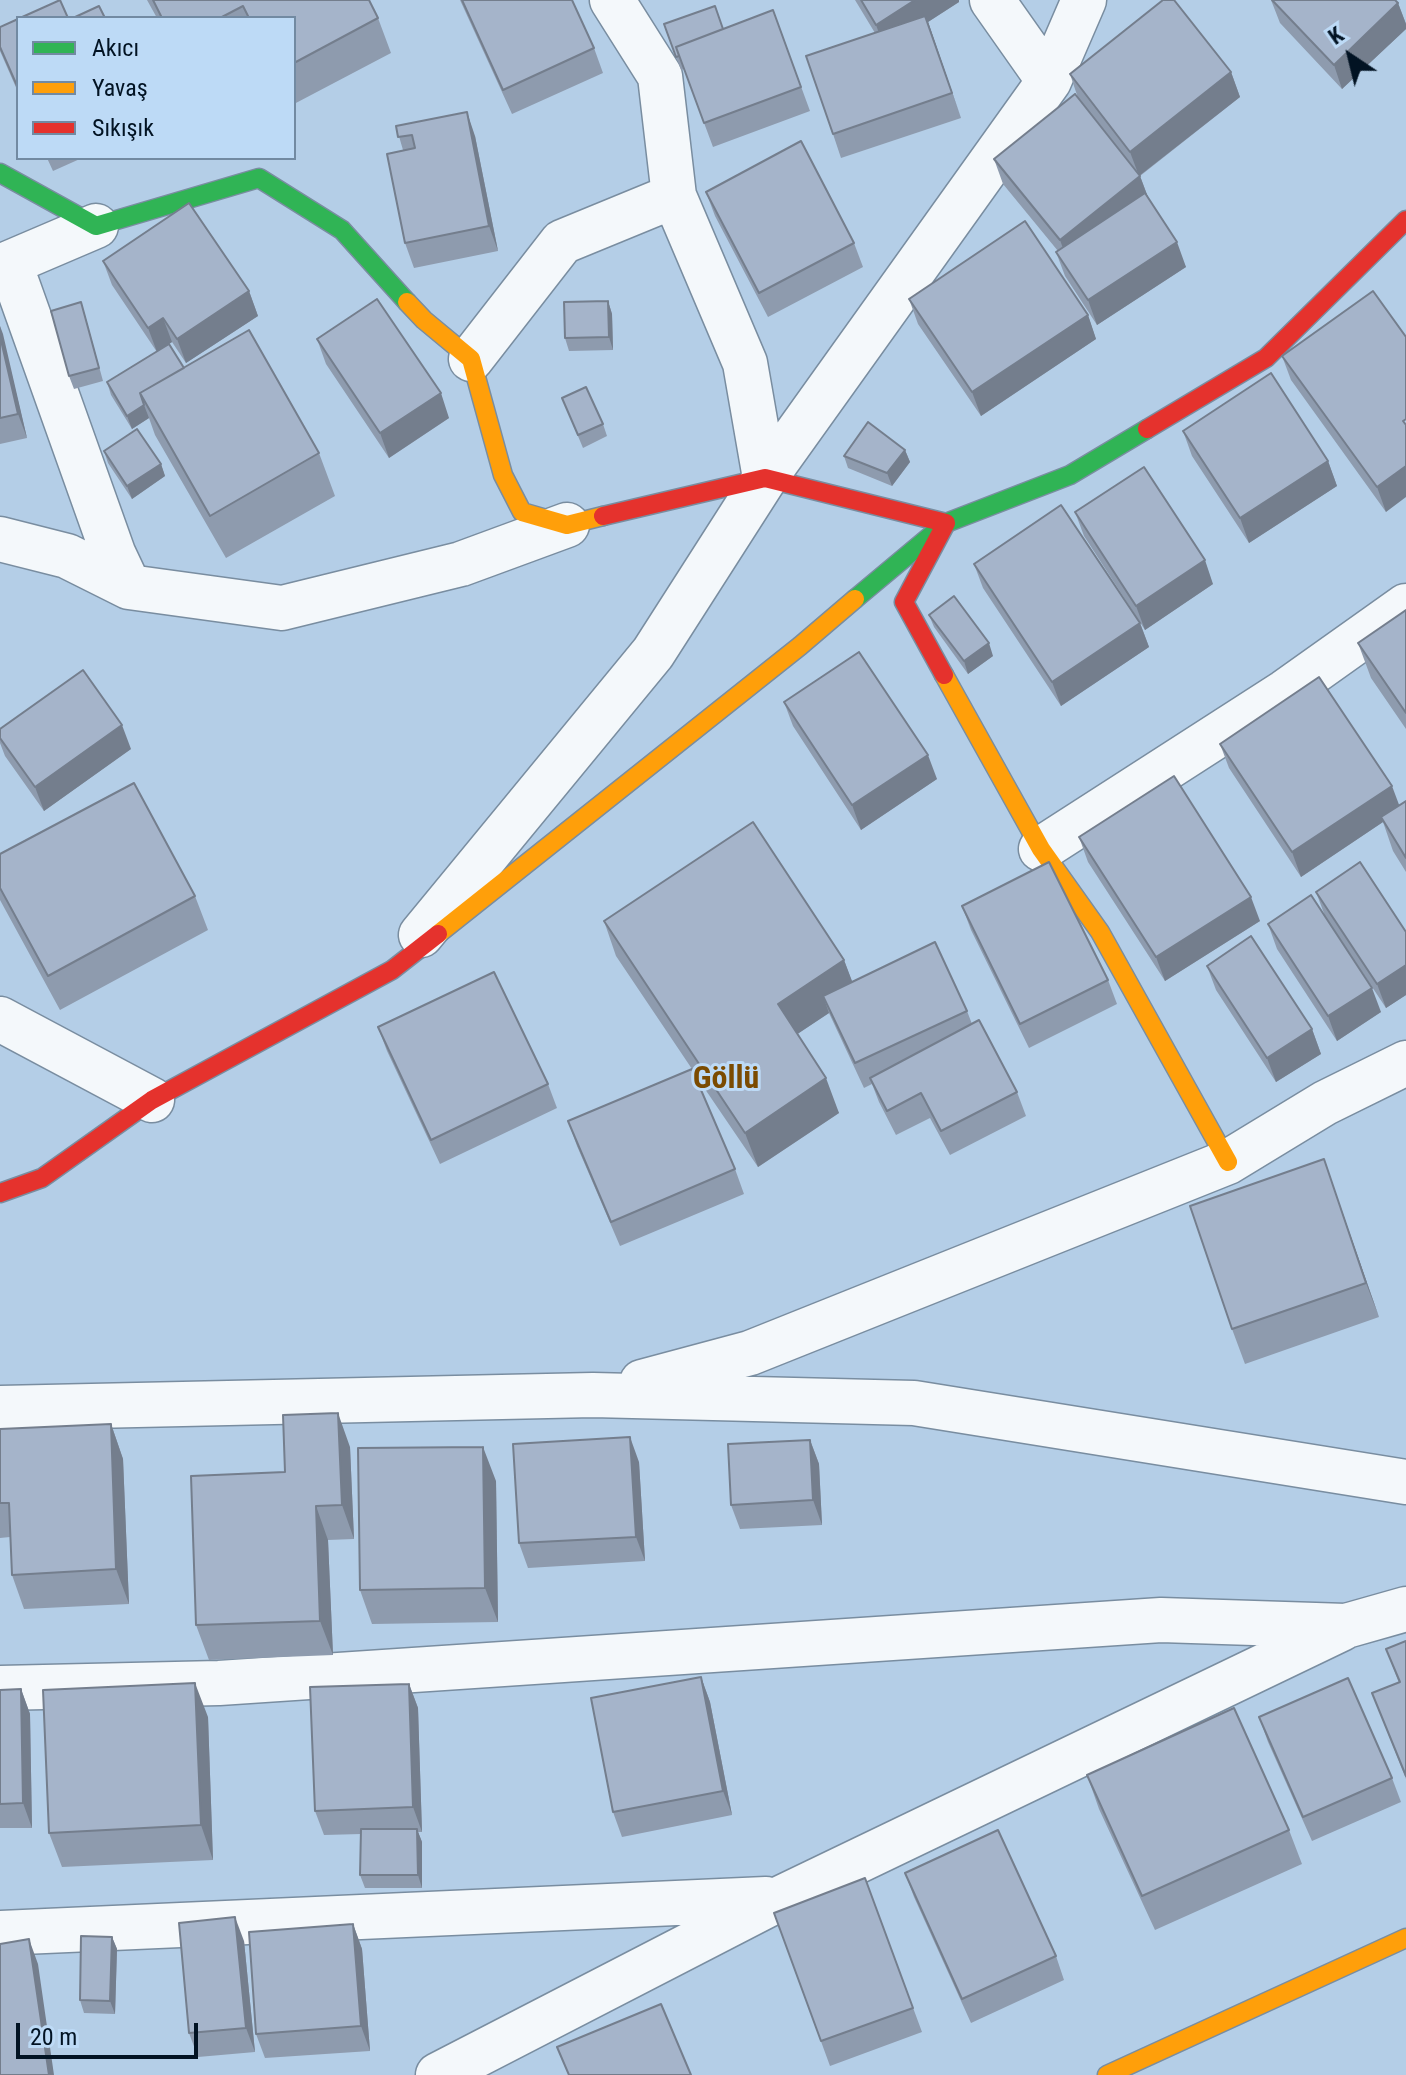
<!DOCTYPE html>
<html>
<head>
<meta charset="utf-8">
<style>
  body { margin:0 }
  #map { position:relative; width:1406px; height:2075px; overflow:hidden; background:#b4cee7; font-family:"Roboto Condensed",sans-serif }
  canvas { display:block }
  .legend { position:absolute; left:16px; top:16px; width:280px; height:144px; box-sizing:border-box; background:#bddaf6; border:2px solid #728aa2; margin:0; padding:10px 14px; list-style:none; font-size:24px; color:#021323 }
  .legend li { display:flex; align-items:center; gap:16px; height:40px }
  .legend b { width:40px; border:2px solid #728aa2 }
  .north { position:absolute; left:1310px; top:16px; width:80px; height:80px; -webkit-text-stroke:6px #bddaf6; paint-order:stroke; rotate:325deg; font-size:22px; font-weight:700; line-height:32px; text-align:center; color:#021323 }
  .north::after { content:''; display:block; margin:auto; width:28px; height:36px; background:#021323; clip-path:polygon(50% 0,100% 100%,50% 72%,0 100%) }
  .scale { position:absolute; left:16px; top:2023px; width:182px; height:36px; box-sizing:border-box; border:4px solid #021323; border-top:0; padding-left:10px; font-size:24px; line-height:28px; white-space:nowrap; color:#021323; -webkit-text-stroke:6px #bddaf6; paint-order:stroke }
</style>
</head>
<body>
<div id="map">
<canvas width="1406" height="2075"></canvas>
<ul class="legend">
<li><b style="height:10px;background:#30b455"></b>Akıcı</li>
<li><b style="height:10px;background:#ff9f0a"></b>Yavaş</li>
<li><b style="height:10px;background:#e5322d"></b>Sıkışık</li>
</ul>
<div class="north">K</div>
<div class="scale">20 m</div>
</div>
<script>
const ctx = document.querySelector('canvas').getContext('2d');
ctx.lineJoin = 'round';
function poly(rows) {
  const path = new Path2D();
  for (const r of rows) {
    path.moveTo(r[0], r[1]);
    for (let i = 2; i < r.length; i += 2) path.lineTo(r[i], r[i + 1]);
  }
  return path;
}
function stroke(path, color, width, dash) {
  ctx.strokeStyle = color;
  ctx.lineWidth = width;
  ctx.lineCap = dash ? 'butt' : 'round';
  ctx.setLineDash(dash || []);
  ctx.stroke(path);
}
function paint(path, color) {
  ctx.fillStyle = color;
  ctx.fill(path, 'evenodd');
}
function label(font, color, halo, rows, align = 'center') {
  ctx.font = font + ' "Roboto Condensed",sans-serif';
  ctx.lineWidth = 6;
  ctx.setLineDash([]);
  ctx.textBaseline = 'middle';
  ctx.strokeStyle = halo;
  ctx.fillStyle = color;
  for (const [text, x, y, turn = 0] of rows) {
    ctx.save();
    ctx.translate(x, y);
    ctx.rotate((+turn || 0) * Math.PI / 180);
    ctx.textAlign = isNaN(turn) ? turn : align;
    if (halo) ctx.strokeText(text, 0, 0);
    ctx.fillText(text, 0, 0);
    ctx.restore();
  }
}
const street = poly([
  [992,0,1049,81],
  [674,196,745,363,765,478],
  [10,264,113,553,129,587,282,608,461,564,567,525],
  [0,267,96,226],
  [471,359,562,242,674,196,660,76,612,0],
  [0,539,67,556,129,587],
  [1041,849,1285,692,1406,606],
  [421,935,653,653,765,478,1049,81,1084,0],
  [0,1019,152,1100],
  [642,1382,750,1353,1228,1162,1325,1103,1406,1063],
  [0,1408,593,1395,914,1403,1406,1482],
  [0,1688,219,1683,1161,1620,1346,1626,1406,1609],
  [0,1933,766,1899],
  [438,2075,781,1898,1341,1629]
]);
const fast = poly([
  [0,173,96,226,259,178,342,230,407,302],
  [855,599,946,523,1070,475,1147,429]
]);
const slow = poly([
  [407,302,424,320,471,359,503,475,522,512,567,525,603,516],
  [944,675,1041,849,1100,932,1228,1162],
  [438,934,800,646,855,599],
  [1107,2075,1406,1938]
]);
const jam = poly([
  [1147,429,1266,358,1406,220],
  [603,516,765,478,946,523,904,602,944,675],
  [0,1193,42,1178,152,1100,392,970,438,934]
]);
stroke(street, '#798da0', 47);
stroke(fast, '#798da0', 21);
stroke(slow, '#798da0', 21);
stroke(jam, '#798da0', 21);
stroke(street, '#f4f8fb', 44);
stroke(fast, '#30b455', 18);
stroke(slow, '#ff9f0a', 18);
stroke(jam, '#e5322d', 18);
paint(poly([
  [147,0,369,0,378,18,391,53,294,104,294,18,157,18],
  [460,0,572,0,594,48,603,73,512,114],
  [855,0,959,0,959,2,928,22,961,118,841,158,833,134,875,33],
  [1271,0,1398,3,1406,24,1406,29,1342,89,1280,23],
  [773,10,810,111,713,147,684,69,681,70,664,24,723,29],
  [18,19,18,92,0,51,0,27],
  [1231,72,1240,97,1140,176,1149,200,1186,267,1097,325,1065,276,1056,252,1058,251,1003,184,994,159,1078,98,1070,74],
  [396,126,475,136,498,251,414,268,405,243,403,150],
  [47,158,82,158,53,171],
  [706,192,854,243,863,267,768,317,715,216],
  [103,261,249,291,258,316,186,363,172,342,157,352,112,285],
  [909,299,1088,315,1096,339,981,416,918,324],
  [608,301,612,314,613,350,569,351,565,338],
  [85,315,103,381,74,389,69,376],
  [0,326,27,438,0,444],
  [1406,337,1386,512,1291,380,1282,356],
  [317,339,449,418,389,458,326,364],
  [184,368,319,453,335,496,226,558,155,435,149,418,132,429,111,395,107,382],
  [562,398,603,424,607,436,583,448],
  [1183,431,1328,461,1337,486,1249,543,1192,456],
  [905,450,910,462,892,486,848,468,844,456],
  [104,451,161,464,165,476,132,499,108,463],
  [1075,512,1213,584,1145,630,1084,536],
  [974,564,1140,623,1149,647,1061,706,983,588],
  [1406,610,1406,729,1371,678,1358,643],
  [929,615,993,656,968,674,934,627],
  [784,702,937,779,861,830,793,726],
  [0,729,131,749,44,811,5,756,0,743],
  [1220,744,1399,805,1406,801,1406,872,1393,851,1383,822,1301,877,1229,768],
  [1079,837,1260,921,1165,981,1088,862],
  [0,854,195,896,208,930,60,1010,0,900],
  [1316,892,1406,932,1406,995,1386,1008,1325,916],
  [962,906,1108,980,1117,1004,1029,1048,971,930],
  [604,921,844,960,852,982,967,1011,972,1024,1017,1092,1026,1116,950,1155,930,1118,896,1135,879,1102,872,1084,864,1088,829,1013,797,1034,839,1113,758,1167,692,1070,735,1169,744,1194,620,1246,577,1146,568,1121,692,1069,616,956],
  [1268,924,1381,1012,1337,1041,1277,949],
  [1207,966,1312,1029,1321,1054,1276,1082,1216,990],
  [378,1027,548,1084,557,1108,440,1164,387,1051],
  [1336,1194,1379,1317,1245,1364,1232,1329],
  [111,1424,123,1459,129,1604,24,1609,12,1575,10,1537,0,1538,0,1429],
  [810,1440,819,1464,822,1525,740,1529,731,1505],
  [350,1447,354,1539,328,1540,333,1655,209,1660,196,1625,285,1472],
  [639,1462,645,1561,528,1568,519,1543],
  [496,1481,498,1622,372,1624,360,1590],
  [1406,1641,1406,1779,1372,1693,1399,1683,1386,1649],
  [701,1677,710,1702,732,1815,622,1837,613,1812],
  [409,1684,418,1708,422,1832,418,1832,422,1842,422,1888,365,1888,360,1875,361,1834,324,1835,315,1811],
  [21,1689,30,1714,32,1828,0,1828,0,1690],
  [208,1717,213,1860,62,1867,49,1833],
  [1259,1717,1392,1778,1401,1802,1312,1841,1268,1742],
  [1087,1775,1289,1830,1302,1864,1155,1930,1099,1809],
  [905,1873,1056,1956,1064,1980,971,2023,914,1897],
  [865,1878,922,2032,830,2066,774,1913],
  [353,1924,362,1949,370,2051,265,2058,256,2034],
  [112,1937,117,1949,115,2014,84,2013,80,2000],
  [244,1941,255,2052,198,2057,189,2033]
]), '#8e9bae');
paint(poly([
  [915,0,959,0,959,2,928,22,961,118,927,22,885,49,876,25],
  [1398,3,1406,24,1406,29,1342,89,1334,65],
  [1231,72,1240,97,1139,176,1130,152],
  [467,112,475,136,498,251,489,226],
  [1140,176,1149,200,1069,265,1060,240],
  [1177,242,1186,267,1097,325,1088,300],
  [249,291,258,316,186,363,177,339],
  [608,301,612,314,613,350,609,337],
  [1088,315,1096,339,981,416,972,392],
  [163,318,172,342,157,352,148,328],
  [0,326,3,334,27,438,18,414,0,336],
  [441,393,449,418,389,458,380,433],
  [144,405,149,418,132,429,127,416],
  [905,450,910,462,892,486,887,473],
  [1328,461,1337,486,1249,543,1240,518],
  [161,464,165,476,132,499,127,486],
  [1406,466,1406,497,1386,512,1377,487],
  [1205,560,1213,584,1145,630,1136,606],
  [1140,623,1149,647,1061,706,1052,682],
  [989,643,993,656,968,674,964,661],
  [122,725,131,749,44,811,35,787],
  [928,755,937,779,861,830,852,805],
  [1392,786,1401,810,1381,817,1383,822,1301,877,1292,852],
  [1251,897,1260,921,1165,981,1156,957],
  [844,960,857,994,823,996,829,1013,790,1039,778,1004],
  [1406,965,1406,995,1386,1008,1377,984],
  [1372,988,1381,1012,1337,1041,1328,1016],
  [1312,1029,1321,1054,1276,1082,1267,1058],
  [826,1078,839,1113,758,1167,745,1133],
  [1324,1159,1336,1194,1379,1317,1366,1283],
  [338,1413,350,1447,354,1539,342,1505],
  [111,1424,123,1459,129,1604,116,1569],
  [630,1437,639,1462,645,1561,636,1537],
  [810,1440,819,1464,822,1525,813,1500],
  [483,1447,496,1481,498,1622,485,1588],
  [316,1506,328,1540,333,1655,320,1621],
  [701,1677,710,1702,732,1815,723,1791],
  [195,1683,208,1717,213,1860,201,1825],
  [409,1684,418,1708,422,1832,413,1807],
  [21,1689,30,1714,32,1828,23,1803],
  [417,1829,422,1842,422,1888,418,1875],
  [235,1917,244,1941,255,2052,246,2028],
  [353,1924,362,1949,370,2051,361,2026],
  [112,1937,117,1949,115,2014,110,2001],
  [29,1939,38,1964,54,2075,49,2075]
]), '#747e8d');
const building = poly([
  [60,0,68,18,20,18,60,0],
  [153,0,369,0,378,18,294,63,294,18,249,18,243,6,220,18,162,18,153,0],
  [462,0,572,0,594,48,503,90,462,0],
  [861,0,915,0,876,25,861,0],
  [1163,0,1174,0,1231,72,1130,152,1070,74,1163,0],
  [1272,0,1395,0,1398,3,1334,65,1272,0],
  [99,6,105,18,73,18,99,6],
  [715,6,723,29,676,47,679,56,676,57,664,24,715,6],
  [773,10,801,87,704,123,676,47,773,10],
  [925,16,952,93,833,134,806,56,925,16],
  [18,19,18,88,0,47,0,27,18,19],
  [1075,94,1140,176,1060,240,994,159,1075,94],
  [467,112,489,226,405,243,387,154,415,148,412,135,398,137,396,126,467,112],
  [801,141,854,243,759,293,706,192,801,141],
  [1145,193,1177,242,1088,300,1056,252,1145,193],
  [189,203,249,291,177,339,163,318,148,328,103,261,189,203],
  [1025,221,1088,315,972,392,909,299,1025,221],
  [1373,291,1406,337,1406,419,1403,421,1406,425,1406,466,1377,487,1282,356,1373,291],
  [377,299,441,393,380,433,317,339,377,299],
  [608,301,609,337,565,338,564,302,608,301],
  [81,302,99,368,69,376,51,311,81,302],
  [249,330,319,453,210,516,140,393,249,330],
  [0,336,18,414,0,418,0,336],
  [169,344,184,368,140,393,144,405,127,416,107,382,169,344],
  [1271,373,1328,461,1240,518,1183,431,1271,373],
  [586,387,603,424,578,435,562,398,586,387],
  [868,422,905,450,887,473,844,456,868,422],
  [137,429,161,464,127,486,104,451,137,429],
  [1144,467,1205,560,1136,606,1075,512,1144,467],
  [1061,505,1140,623,1052,682,974,564,1061,505],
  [954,596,989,643,964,661,929,615,954,596],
  [1406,610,1406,713,1358,643,1406,610],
  [859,652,928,755,852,805,784,702,859,652],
  [83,670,122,725,35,787,0,738,0,729,83,670],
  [1319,677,1392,786,1292,852,1220,744,1319,677],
  [1174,776,1251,897,1156,957,1079,837,1174,776],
  [134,783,195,896,48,976,0,888,0,854,134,783],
  [1406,801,1406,858,1381,817,1406,801],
  [753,822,844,960,778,1004,826,1078,745,1133,604,921,753,822],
  [1049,862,1108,980,1020,1024,962,906,1049,862],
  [1360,862,1406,932,1406,965,1377,984,1316,892,1360,862],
  [1311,895,1372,988,1328,1016,1268,924,1311,895],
  [1251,936,1312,1029,1267,1058,1207,966,1251,936],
  [935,942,967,1011,855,1063,823,996,935,942],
  [494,972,548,1084,431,1140,378,1027,494,972],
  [979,1020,1017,1092,941,1131,921,1093,887,1111,870,1078,979,1020],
  [692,1069,735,1169,611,1222,568,1121,692,1069],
  [1324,1159,1366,1283,1232,1329,1190,1206,1324,1159],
  [338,1413,342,1505,316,1506,320,1621,196,1625,191,1476,285,1472,283,1415,338,1413],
  [111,1424,116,1569,12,1575,9,1503,0,1503,0,1429,111,1424],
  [630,1437,636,1537,519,1543,513,1444,630,1437],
  [810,1440,813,1500,731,1505,728,1444,810,1440],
  [483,1447,485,1588,360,1590,358,1448,483,1447],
  [1406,1641,1406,1776,1372,1693,1400,1682,1386,1649,1406,1641],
  [701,1677,723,1791,613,1812,591,1698,701,1677],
  [1348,1678,1392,1778,1303,1817,1259,1717,1348,1678],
  [195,1683,201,1825,49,1833,43,1690,195,1683],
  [409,1684,413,1807,315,1811,310,1687,409,1684],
  [21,1689,23,1803,0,1804,0,1690,21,1689],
  [1234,1708,1289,1830,1142,1896,1087,1775,1234,1708],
  [361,1829,417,1829,418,1875,360,1875,361,1829],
  [998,1830,1056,1956,962,1999,905,1873,998,1830],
  [865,1878,913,2008,821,2041,774,1913,865,1878],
  [235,1917,246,2028,189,2033,179,1923,235,1917],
  [353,1924,361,2026,256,2034,249,1932,353,1924],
  [81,1936,112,1937,110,2001,80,2000,81,1936],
  [29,1939,49,2075,0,2075,0,1944,29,1939],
  [661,2004,691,2075,569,2075,557,2047,661,2004]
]);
paint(building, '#a5b4ca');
stroke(building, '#747e8d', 2);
label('bold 32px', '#7b4b01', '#bddaf6', [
  ["Göllü",726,1080]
]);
</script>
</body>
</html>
